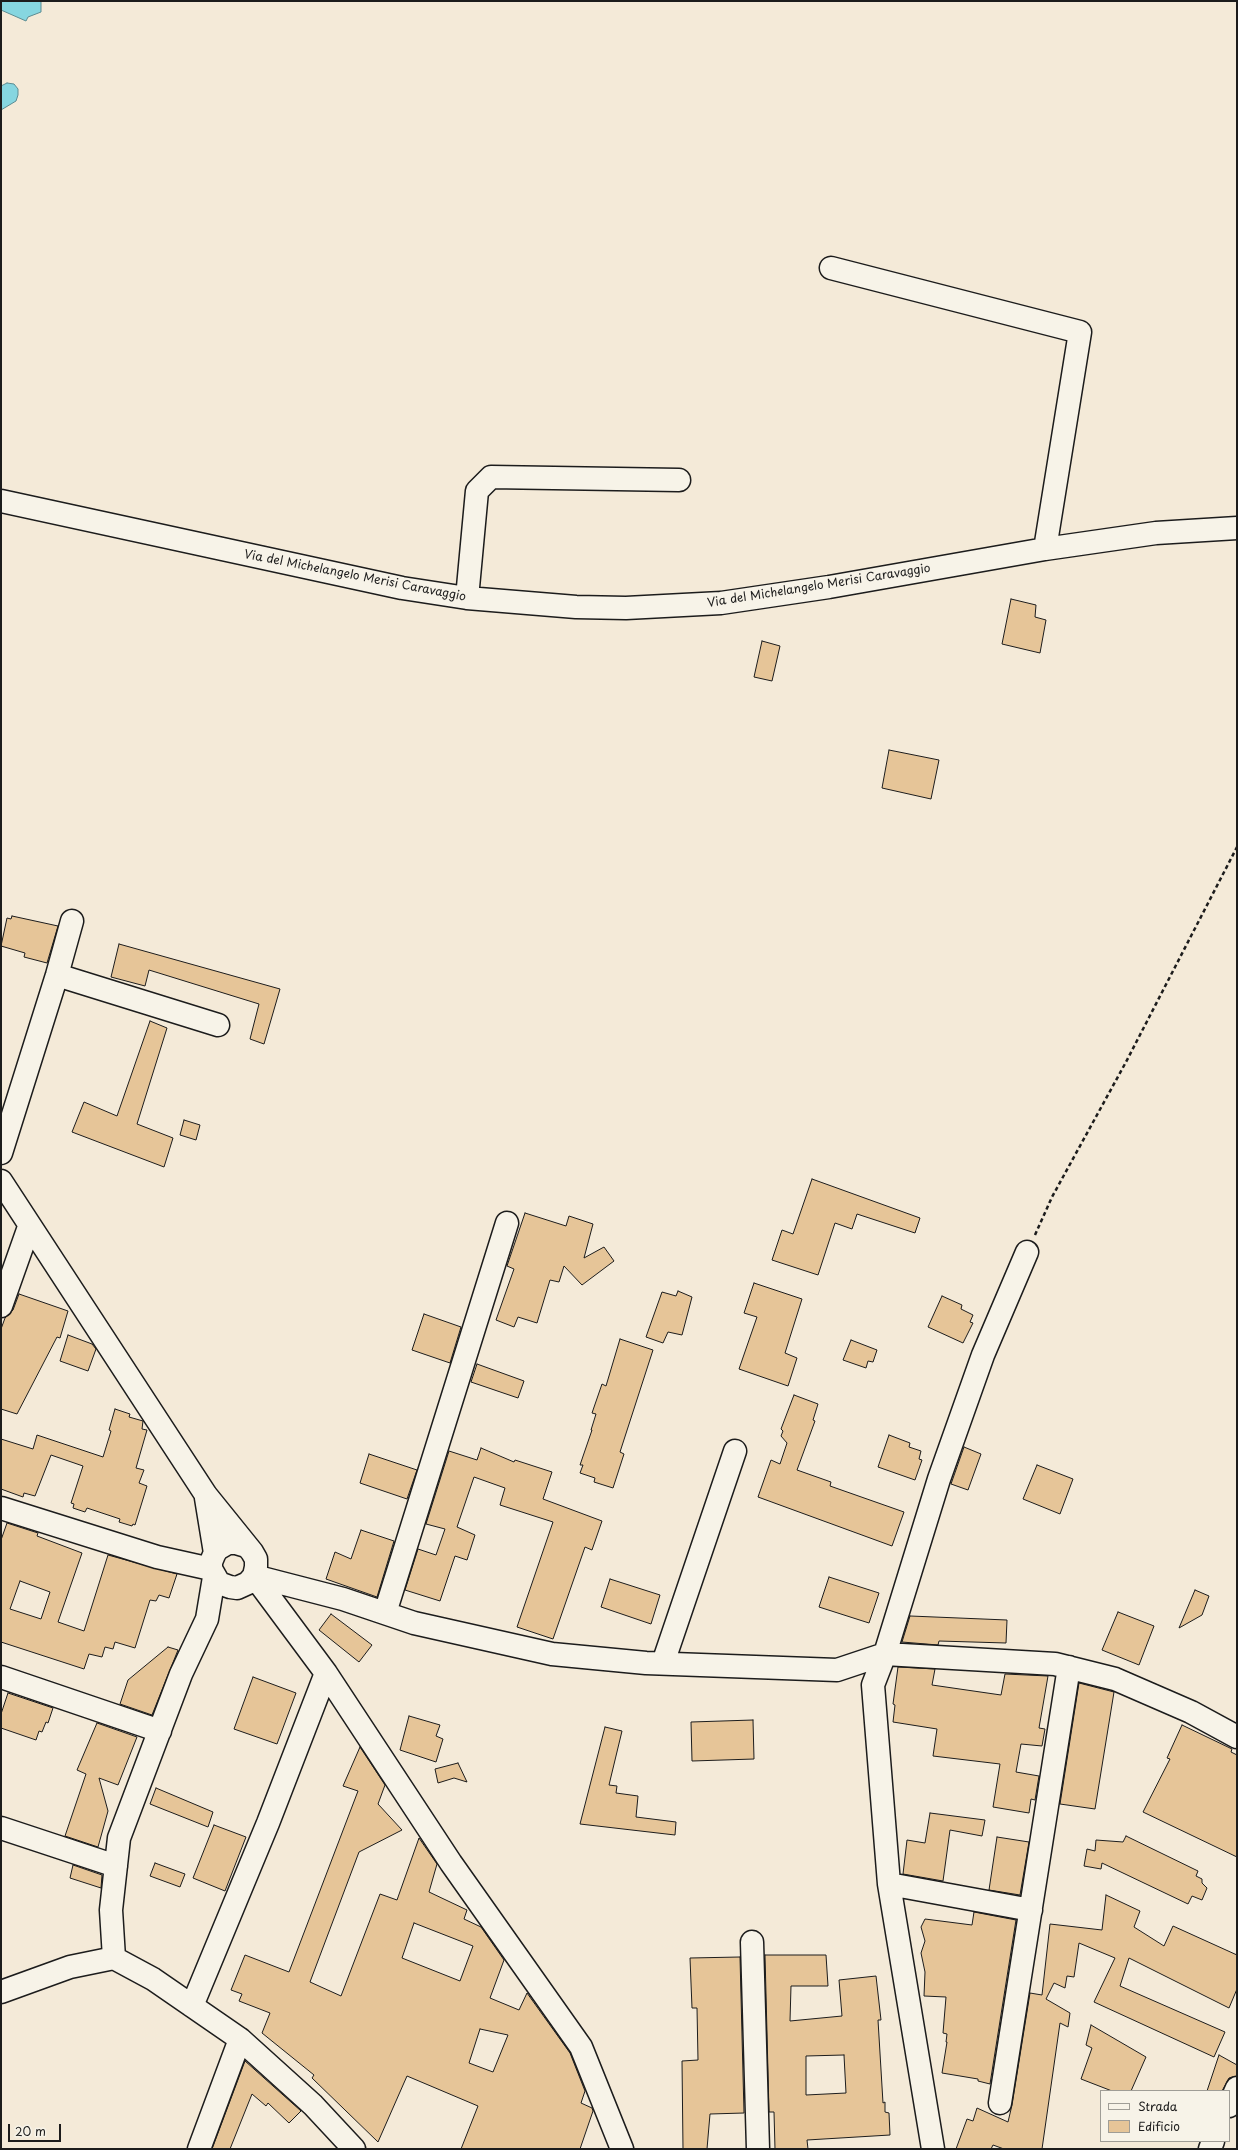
<!DOCTYPE html>
<html>
<head>
<meta charset="utf-8">
<style>
  body { margin:0 }
  #map { position:relative; width:1238px; height:2150px; overflow:hidden; background:#f4ead8; font-family:"Playpen Sans",sans-serif }
  canvas { display:block }
  .frame { position:absolute; inset:0; border:2px solid #1c1c1c; pointer-events:none }
  .legend { position:absolute; left:1100px; top:2090px; width:130px; height:52px; box-sizing:border-box; background:#f7f3e8; border:1px solid #9f9d96; margin:0; padding:5px 7px; list-style:none; font-size:12px; color:#1c1c1c }
  .legend li { display:flex; align-items:center; gap:8px; height:20px }
  .legend b { width:20px; border:1px solid #9f9d96 }
  .scale { position:absolute; left:8px; top:2124px; width:53px; height:18px; box-sizing:border-box; border:2px solid #1c1c1c; border-top:0; padding-left:5px; font-size:12px; line-height:14px; white-space:nowrap; color:#1c1c1c; -webkit-text-stroke:3px #f7f3e8; paint-order:stroke }
</style>
</head>
<body>
<div id="map">
<canvas width="1238" height="2150"></canvas>
<div class="frame"></div>
<ul class="legend">
<li><b style="height:5px;background:#f7f3e8"></b>Strada</li>
<li><b style="height:11px;background:#e6c598"></b>Edificio</li>
</ul>
<div class="scale">20 m</div>
</div>
<script>
const ctx = document.querySelector('canvas').getContext('2d');
ctx.lineJoin = 'round';
function paint(path, color) {
  ctx.fillStyle = color;
  ctx.fill(path, 'evenodd');
}
function poly(rows) {
  const path = new Path2D();
  for (const r of rows) {
    path.moveTo(r[0], r[1]);
    for (let i = 2; i < r.length; i += 2) path.lineTo(r[i], r[i + 1]);
  }
  return path;
}
function stroke(path, color, width, dash) {
  ctx.strokeStyle = color;
  ctx.lineWidth = width;
  ctx.lineCap = dash ? 'butt' : 'round';
  ctx.setLineDash(dash || []);
  ctx.stroke(path);
}
function label(font, color, halo, rows, align = 'center') {
  ctx.font = font + ' "Playpen Sans",sans-serif';
  ctx.lineWidth = 3;
  ctx.setLineDash([]);
  ctx.textBaseline = 'middle';
  ctx.strokeStyle = halo;
  ctx.fillStyle = color;
  for (const [text, x, y, turn = 0] of rows) {
    ctx.save();
    ctx.translate(x, y);
    ctx.rotate((+turn || 0) * Math.PI / 180);
    ctx.textAlign = isNaN(turn) ? turn : align;
    if (halo) ctx.strokeText(text, 0, 0);
    ctx.fillText(text, 0, 0);
    ctx.restore();
  }
}
const water = poly([
  [1,1,41,1,41,12,28,17,26,21,1,10,1,1],
  [7,83,14,84,18,89,18,95,16,101,1,110,1,86,7,83]
]);
paint(water, '#86d6e0');
stroke(water, '#5c8c92', 1);
const building = poly([
  [1011,599,1036,605,1035,617,1046,620,1040,653,1002,644,1011,599],
  [762,641,780,646,772,681,754,677,762,641],
  [889,750,939,760,931,799,882,788,889,750],
  [12,916,58,926,47,963,24,957,25,953,1,946,7,918,11,919,12,916],
  [119,944,280,989,264,1044,250,1039,259,1004,149,970,145,986,111,977,119,944],
  [150,1021,167,1028,137,1124,173,1138,164,1167,72,1132,84,1102,117,1116,150,1021],
  [184,1120,200,1125,196,1140,180,1135,184,1120],
  [812,1179,920,1218,915,1233,857,1214,852,1229,835,1223,818,1275,772,1260,782,1230,793,1234,812,1179],
  [525,1213,566,1226,569,1216,593,1224,584,1258,604,1247,614,1261,582,1285,564,1266,559,1282,550,1280,537,1323,518,1317,514,1327,496,1320,514,1269,507,1266,525,1213],
  [754,1283,802,1299,785,1353,797,1358,788,1386,739,1369,757,1317,744,1313,754,1283],
  [678,1291,692,1297,682,1335,668,1332,663,1343,646,1337,662,1292,676,1296,678,1291],
  [19,1294,68,1311,60,1338,57,1337,17,1414,1,1409,1,1329,5,1318,13,1310,19,1294],
  [942,1296,962,1305,961,1309,973,1315,970,1322,973,1323,963,1343,928,1327,942,1296],
  [424,1314,461,1327,450,1363,412,1350,424,1314],
  [68,1335,92,1344,96,1349,88,1371,60,1361,68,1335],
  [620,1339,653,1350,620,1452,624,1454,613,1488,594,1482,595,1478,580,1473,583,1465,580,1465,592,1430,591,1430,596,1414,592,1413,602,1384,606,1386,620,1339],
  [851,1340,877,1350,873,1362,868,1361,866,1368,843,1360,851,1340],
  [477,1364,524,1381,518,1398,471,1382,477,1364],
  [794,1395,818,1404,813,1420,815,1421,797,1470,831,1482,830,1486,904,1512,892,1546,758,1497,771,1460,780,1464,787,1443,781,1436,783,1431,781,1429,794,1395],
  [115,1409,130,1414,129,1417,143,1421,142,1429,147,1430,136,1468,144,1470,139,1483,147,1486,135,1525,133,1524,132,1526,119,1522,120,1519,87,1508,85,1512,73,1508,74,1504,71,1503,83,1466,51,1455,35,1496,24,1493,23,1497,1,1489,1,1439,33,1449,37,1435,103,1457,111,1431,109,1430,115,1409],
  [889,1435,910,1443,909,1447,921,1451,919,1459,922,1460,915,1480,878,1467,889,1435],
  [964,1447,981,1454,968,1490,951,1484,964,1447],
  [481,1448,514,1462,515,1460,552,1472,543,1499,602,1521,592,1550,585,1547,553,1639,517,1627,553,1522,500,1505,505,1488,474,1477,457,1527,475,1535,467,1560,455,1556,440,1601,405,1590,418,1549,436,1555,445,1529,426,1524,449,1451,477,1460,481,1448],
  [369,1454,417,1470,407,1499,360,1483,369,1454],
  [1037,1465,1073,1479,1060,1514,1023,1499,1037,1465],
  [7,1523,38,1533,37,1536,82,1553,58,1622,84,1631,108,1555,177,1574,169,1598,159,1595,156,1601,150,1600,135,1648,115,1642,113,1649,105,1647,102,1657,89,1654,84,1669,1,1642,1,1540,7,1523],
  [20,1581,50,1592,41,1619,10,1609,20,1581],
  [361,1530,394,1541,377,1597,326,1579,335,1552,351,1559,361,1530],
  [829,1577,879,1593,869,1623,819,1607,829,1577],
  [610,1579,660,1595,651,1624,601,1607,610,1579],
  [1195,1590,1209,1596,1202,1615,1179,1628,1195,1590],
  [1118,1612,1154,1626,1139,1665,1102,1650,1118,1612],
  [331,1614,372,1645,359,1662,319,1630,331,1614],
  [910,1616,1007,1620,1006,1643,939,1641,938,1645,902,1642,910,1616],
  [168,1647,178,1650,152,1715,120,1704,128,1680,168,1647],
  [898,1667,935,1669,932,1685,1001,1695,1005,1674,1048,1676,1039,1728,1045,1729,1042,1746,1021,1744,1016,1772,1039,1776,1035,1800,1031,1799,1029,1813,993,1807,1000,1764,933,1756,937,1729,893,1722,895,1705,893,1704,898,1667],
  [253,1677,296,1693,277,1744,234,1729,253,1677],
  [1079,1683,1114,1692,1095,1809,1060,1804,1079,1683],
  [8,1693,53,1708,48,1723,46,1722,42,1732,39,1731,36,1740,1,1728,1,1714,8,1693],
  [409,1716,440,1725,436,1736,443,1739,436,1762,400,1750,409,1716],
  [753,1720,754,1759,692,1761,691,1722,753,1720],
  [97,1723,137,1737,118,1785,99,1778,108,1811,98,1847,65,1836,86,1774,77,1770,97,1723],
  [1182,1725,1232,1749,1231,1752,1237,1755,1237,1857,1143,1812,1170,1759,1167,1758,1182,1725],
  [605,1727,622,1731,609,1785,617,1786,616,1793,638,1796,636,1817,676,1822,675,1835,580,1824,605,1727],
  [360,1747,385,1785,378,1804,402,1830,359,1852,310,1982,341,1996,380,1894,397,1900,419,1838,437,1864,429,1892,467,1910,464,1919,481,1927,504,1960,490,1998,519,2010,527,1993,570,2053,585,2091,581,2103,592,2108,593,2111,580,2149,461,2149,478,2106,407,2076,378,2142,312,2078,314,2075,262,2033,270,2013,239,2001,242,1994,231,1990,245,1955,289,1972,358,1791,343,1786,360,1747],
  [414,1923,473,1946,460,1981,402,1958,414,1923],
  [480,2029,508,2035,493,2072,469,2063,480,2029],
  [458,1763,467,1782,454,1778,438,1783,435,1769,458,1763],
  [156,1788,213,1812,208,1827,150,1804,156,1788],
  [930,1813,985,1820,982,1836,950,1830,943,1881,903,1874,907,1840,925,1843,930,1813],
  [214,1825,246,1837,225,1891,193,1878,214,1825],
  [1126,1836,1198,1871,1196,1876,1202,1879,1202,1883,1207,1888,1202,1900,1192,1896,1188,1904,1102,1863,1101,1869,1084,1866,1087,1849,1095,1851,1096,1840,1123,1842,1126,1836],
  [997,1837,1029,1842,1020,1895,989,1890,997,1837],
  [155,1863,185,1874,180,1887,150,1876,155,1863],
  [73,1865,102,1875,101,1888,70,1878,73,1865],
  [1106,1895,1140,1911,1134,1927,1164,1946,1173,1926,1237,1955,1237,1989,1229,2008,1129,1958,1120,1986,1225,2032,1214,2057,1094,2002,1115,1958,1079,1943,1074,1977,1067,1976,1065,1988,1054,1983,1046,1999,1070,2013,1068,2027,1060,2023,1042,2149,1004,2149,993,2145,991,2149,956,2149,967,2119,973,2121,977,2108,1008,2122,1012,2105,1030,1993,1042,1995,1050,1924,1102,1930,1106,1895],
  [974,1912,1016,1920,990,2084,978,2081,978,2079,942,2073,947,2042,946,2042,947,2034,943,2033,946,1997,924,1996,925,1972,921,1953,925,1941,921,1927,925,1919,972,1925,974,1912],
  [765,1955,826,1955,828,1986,791,1986,790,2021,842,2016,839,1980,876,1976,881,2020,878,2020,883,2103,885,2102,885,2112,889,2113,890,2135,807,2140,808,2149,775,2149,774,2112,769,2112,765,1955],
  [844,2055,846,2093,806,2095,806,2056,844,2055],
  [740,1957,744,2113,710,2114,707,2149,683,2149,682,2061,698,2060,697,2008,692,2008,690,1958,740,1957],
  [1091,2025,1146,2057,1131,2091,1112,2091,1081,2079,1092,2048,1086,2045,1091,2025],
  [1219,2055,1237,2065,1237,2076,1229,2078,1222,2091,1207,2091,1219,2055],
  [245,2061,301,2111,289,2123,268,2103,266,2106,252,2094,230,2149,212,2149,245,2061]
]);
paint(building, '#e6c598');
stroke(building, '#1c1c1c', 1);
const minor = poly([
  [831,268,1080,332,1045,549],
  [1,501,402,588,467,598,576,607,626,608,721,603,829,587,1045,549,1156,533,1237,528],
  [467,598,477,491,491,477,679,480],
  [57,975,218,1025],
  [1,1153,57,975,72,921],
  [1,1181,206,1495,252,1552,256,1559,256,1567,254,1576,248,1583,237,1588,230,1587,219,1583,211,1569,211,1562,216,1550,228,1543,236,1543,246,1546],
  [1,1306,29,1227],
  [206,1498,215,1553],
  [1,1508,157,1557,211,1569],
  [254,1576,343,1599,414,1623,552,1654,646,1663,837,1670,885,1654,1055,1664,1115,1679,1191,1712,1237,1737],
  [254,1576,326,1673,451,1863,581,2047,622,2149],
  [385,1613,507,1223],
  [663,1663,735,1451],
  [1,1677,160,1731],
  [1,1828,116,1866],
  [889,1884,1031,1910],
  [752,1942,758,2149],
  [114,1958,111,1910,119,1838,181,1674,207,1619,214,1577],
  [1,1992,70,1967,114,1958,153,1979,240,2039,313,2105,354,2149],
  [192,2006,268,1823,326,1673],
  [1000,2103,1069,1667],
  [1229,2106,1237,2088],
  [199,2149,240,2039],
  [933,2149,889,1884,873,1685,885,1654,939,1479,983,1355,1027,1252],
  [1210,2149,1213,2141]
]);
stroke(minor, '#1c1c1c', 25);
stroke(poly([
  [1035,1235,1052,1197,1126,1062,1237,847]
]), '#1c1c1c', 2.5, [4, 3]);
stroke(minor, '#f7f3e8', 22);
label('12px', '#1c1c1c', '#f7f3e8', [
  ["Via del Michelangelo Merisi Caravaggio",355,576,11],
  ["Via del Michelangelo Merisi Caravaggio",819,586,-9]
]);
</script>
</body>
</html>
